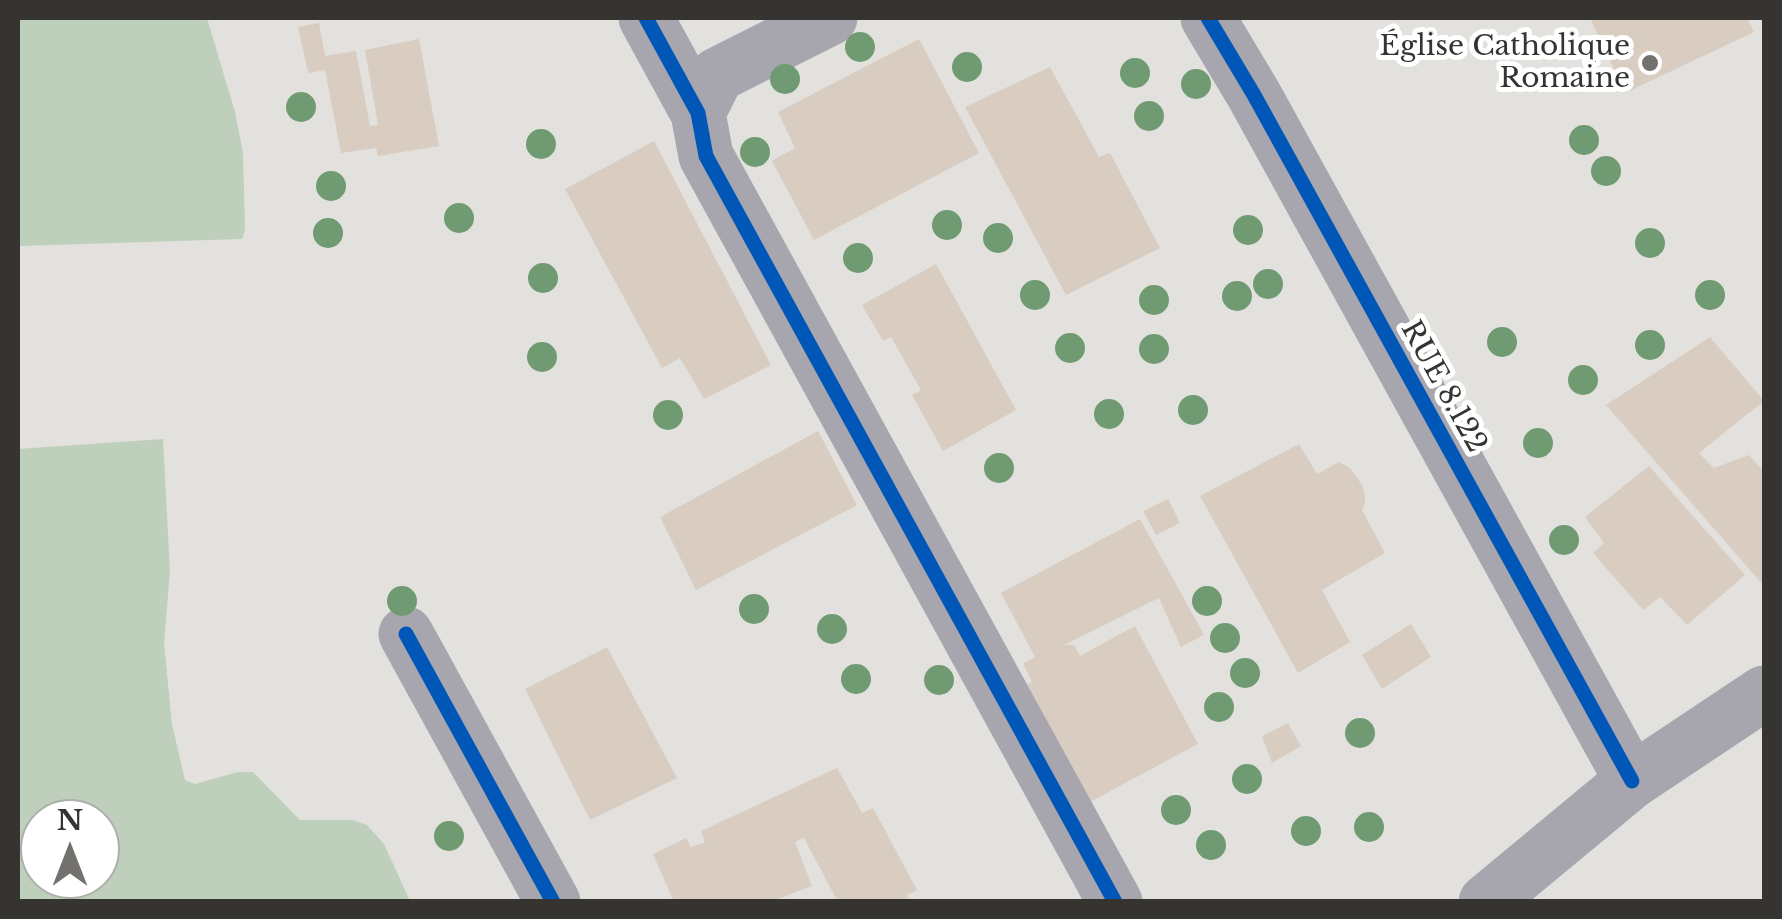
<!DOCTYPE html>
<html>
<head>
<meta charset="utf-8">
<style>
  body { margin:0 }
  #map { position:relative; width:1782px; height:919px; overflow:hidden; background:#e3e1dd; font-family:"Libre Baskerville",serif }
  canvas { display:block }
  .frame { position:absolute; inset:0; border:20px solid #353431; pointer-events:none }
  .north { position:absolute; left:20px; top:799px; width:100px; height:100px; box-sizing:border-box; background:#fff; border:2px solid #aeaead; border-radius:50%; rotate:0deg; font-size:28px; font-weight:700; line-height:40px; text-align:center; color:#353431 }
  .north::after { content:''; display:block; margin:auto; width:35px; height:45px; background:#72716d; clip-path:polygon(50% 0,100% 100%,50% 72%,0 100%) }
</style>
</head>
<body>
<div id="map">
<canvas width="1782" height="919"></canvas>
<div class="frame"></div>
<div class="north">N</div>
</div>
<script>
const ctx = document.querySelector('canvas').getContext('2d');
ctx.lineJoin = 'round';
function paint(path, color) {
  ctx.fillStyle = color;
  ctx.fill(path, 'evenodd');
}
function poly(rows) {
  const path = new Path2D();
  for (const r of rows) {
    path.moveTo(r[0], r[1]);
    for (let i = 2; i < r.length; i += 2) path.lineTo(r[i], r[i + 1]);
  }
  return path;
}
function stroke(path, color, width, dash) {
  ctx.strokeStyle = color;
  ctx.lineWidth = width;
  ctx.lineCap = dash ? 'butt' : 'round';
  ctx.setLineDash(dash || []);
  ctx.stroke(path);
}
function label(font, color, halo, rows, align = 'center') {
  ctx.font = font + ' "Libre Baskerville",serif';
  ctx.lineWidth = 10;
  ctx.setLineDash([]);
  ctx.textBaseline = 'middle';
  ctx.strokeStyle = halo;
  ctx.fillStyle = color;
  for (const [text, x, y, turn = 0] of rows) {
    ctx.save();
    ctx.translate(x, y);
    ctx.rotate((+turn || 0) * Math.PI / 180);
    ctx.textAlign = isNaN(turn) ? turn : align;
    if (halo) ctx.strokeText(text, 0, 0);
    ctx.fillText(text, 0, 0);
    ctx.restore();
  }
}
paint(poly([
  [18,18,207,18,235,112,243,153,245,230,242,239,19,246,18,256],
  [163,439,170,572,164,643,172,724,185,780,195,784,238,772,253,772,300,820,352,820,367,825,384,844,410,901,18,901,18,449],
  [40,819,100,819,100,879,40,879]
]), '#bed0bb');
paint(poly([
  [1590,18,1747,18,1754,32,1625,93],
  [319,23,325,56,356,51,370,126,378,125,365,50,419,39,439,146,378,156,376,148,341,153,325,70,308,73,298,27],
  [919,39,979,153,814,240,772,161,795,148,778,112],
  [1050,67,1099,157,1110,153,1160,248,1066,295,965,107],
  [654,141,771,365,704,399,680,358,662,368,565,189],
  [936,264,1016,410,943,451,912,395,921,390,891,337,883,341,862,305],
  [1710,337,1764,401,1699,453,1714,468,1749,455,1764,472,1764,586,1606,405],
  [818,431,857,505,696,590,660,517],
  [1299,444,1317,474,1339,462,1350,468,1362,485,1365,495,1365,504,1362,510,1385,553,1322,590,1350,642,1298,673,1200,496],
  [1649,466,1745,575,1687,625,1660,597,1643,610,1593,553,1604,543,1585,517],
  [1168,499,1180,523,1156,535,1143,511],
  [1140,519,1204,635,1181,647,1159,598,1064,645,1074,645,1080,656,1135,626,1198,744,1090,802,1027,684,1032,682,1023,663,1035,657,1001,593],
  [1411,624,1431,657,1382,689,1362,655],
  [607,647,677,778,590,820,525,689],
  [1288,723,1301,746,1272,763,1262,736],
  [837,768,862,813,873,808,917,890,907,895,910,902,838,902,804,838,795,842,812,886,770,902,674,902,653,854,686,838,691,847,705,842,701,831]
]), '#d9ccc1');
stroke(poly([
  [646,18,698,113,706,156,1115,902],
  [1208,18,1254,95,1632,781],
  [698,113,717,75,830,18],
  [406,634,553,902],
  [1486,902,1632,781,1764,693]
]), '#a7a6ae', 55);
stroke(poly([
  [646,18,698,113,706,156,1115,902],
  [1208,18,1254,95,1632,781],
  [406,634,553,902]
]), '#0057b8', 15);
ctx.fillStyle = '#709a72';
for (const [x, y] of [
  [860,47],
  [967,67],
  [1135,73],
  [785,79],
  [1196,84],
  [301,107],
  [1149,116],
  [1584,140],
  [541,144],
  [755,152],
  [1606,171],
  [331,186],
  [459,218],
  [947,225],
  [1248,230],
  [328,233],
  [998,238],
  [1650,243],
  [858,258],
  [543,278],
  [1268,284],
  [1035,295],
  [1710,295],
  [1237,296],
  [1154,300],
  [1502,342],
  [1650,345],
  [1070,348],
  [1154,349],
  [542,357],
  [1583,380],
  [1193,410],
  [1109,414],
  [668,415],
  [1538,443],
  [999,468],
  [1564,540],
  [402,601],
  [1207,601],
  [754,609],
  [832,629],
  [1225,638],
  [1245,673],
  [856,679],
  [939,680],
  [1219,707],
  [1360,733],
  [1247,779],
  [1176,810],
  [1369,827],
  [1306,831],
  [449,836],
  [1211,845]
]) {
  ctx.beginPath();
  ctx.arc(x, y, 15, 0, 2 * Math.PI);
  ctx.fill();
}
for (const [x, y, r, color] of [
  [1650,63,10,"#72716d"]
]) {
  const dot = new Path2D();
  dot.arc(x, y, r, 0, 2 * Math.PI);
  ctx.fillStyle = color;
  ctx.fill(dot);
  stroke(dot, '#fff', 4);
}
label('28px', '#353431', '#fff', [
  ["Église Catholique",1630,47],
  ["Romaine",1630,79]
], 'right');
label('28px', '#353431', '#fff', [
  ["RUE 8.122",1443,387,61]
]);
</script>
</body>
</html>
